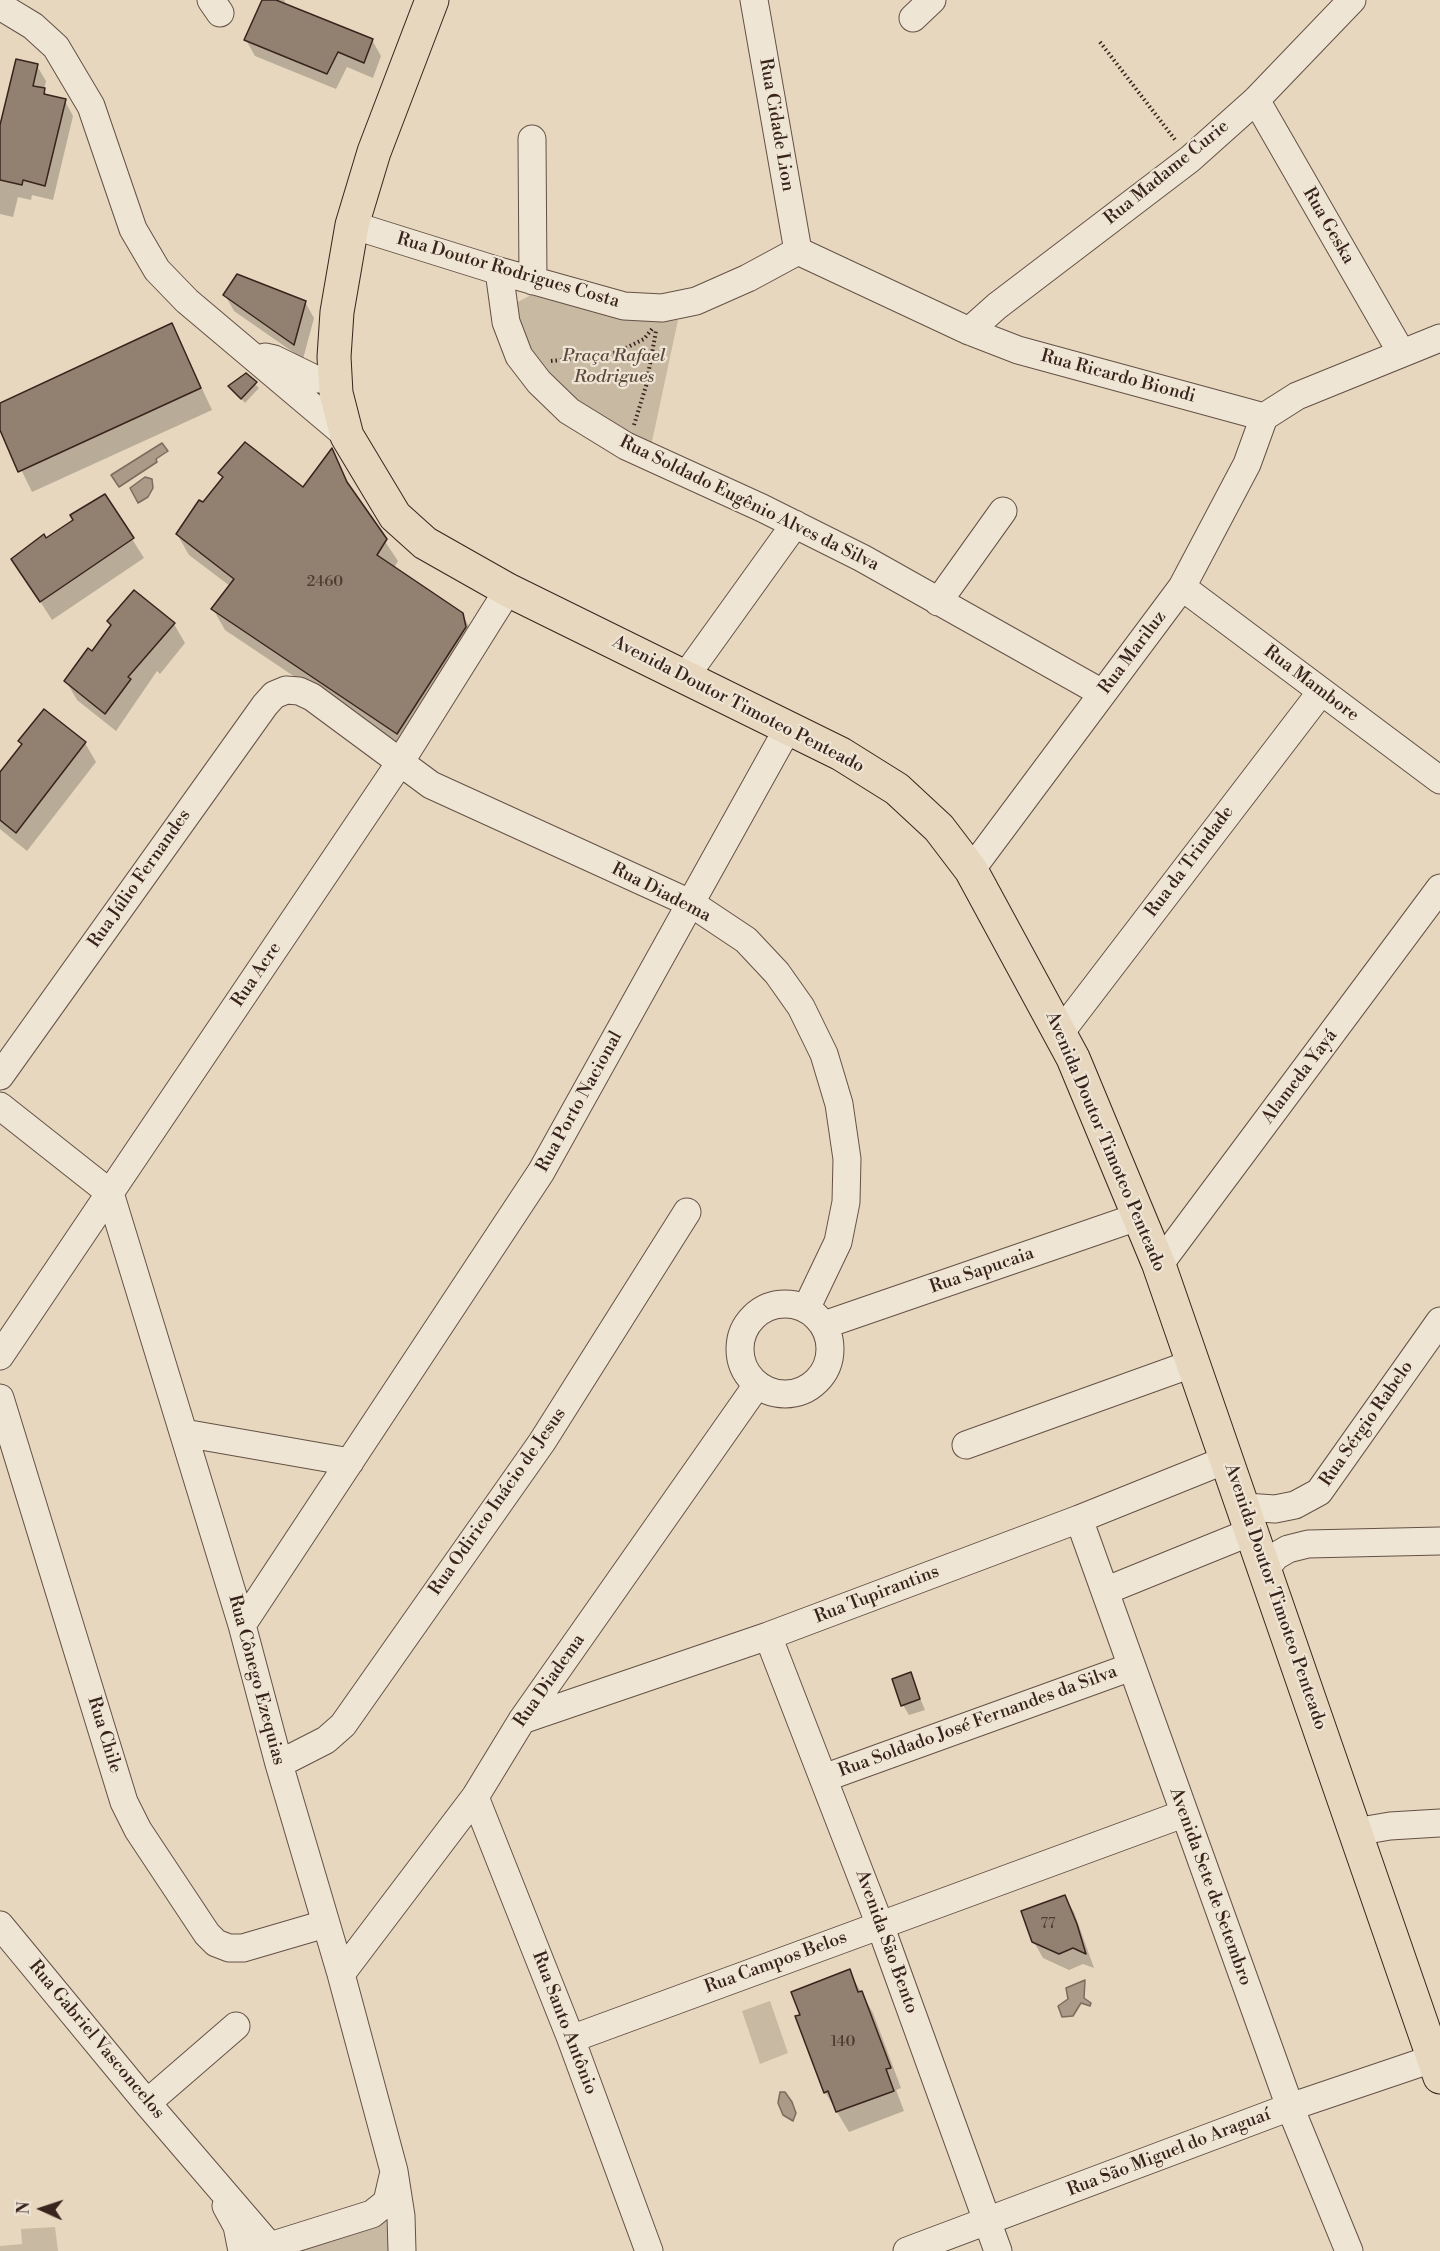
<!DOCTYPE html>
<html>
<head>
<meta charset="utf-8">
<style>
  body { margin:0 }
  #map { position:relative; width:1440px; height:2251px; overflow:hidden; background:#e6d7be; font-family:"Libre Bodoni",serif }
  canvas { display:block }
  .north { position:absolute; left:12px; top:2179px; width:60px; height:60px; -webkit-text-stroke:4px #efe5d5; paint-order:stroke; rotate:273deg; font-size:16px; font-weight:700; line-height:24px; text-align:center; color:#38241d }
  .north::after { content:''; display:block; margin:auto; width:21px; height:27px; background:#38241d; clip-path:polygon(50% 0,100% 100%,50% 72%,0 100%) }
</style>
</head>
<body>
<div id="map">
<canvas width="1440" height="2251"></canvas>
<div class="north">N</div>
</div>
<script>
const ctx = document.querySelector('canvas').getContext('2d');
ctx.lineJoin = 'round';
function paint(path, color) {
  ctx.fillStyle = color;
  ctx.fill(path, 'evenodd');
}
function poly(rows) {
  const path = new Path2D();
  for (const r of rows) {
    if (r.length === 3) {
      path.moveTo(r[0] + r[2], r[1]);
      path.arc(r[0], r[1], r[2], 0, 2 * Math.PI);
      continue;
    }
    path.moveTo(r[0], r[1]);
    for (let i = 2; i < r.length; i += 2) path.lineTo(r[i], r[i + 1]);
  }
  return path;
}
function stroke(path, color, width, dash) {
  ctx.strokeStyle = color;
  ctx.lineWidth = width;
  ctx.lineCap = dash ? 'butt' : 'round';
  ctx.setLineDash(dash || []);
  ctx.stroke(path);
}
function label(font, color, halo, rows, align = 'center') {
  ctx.font = font + ' "Libre Bodoni",serif';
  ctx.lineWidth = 4.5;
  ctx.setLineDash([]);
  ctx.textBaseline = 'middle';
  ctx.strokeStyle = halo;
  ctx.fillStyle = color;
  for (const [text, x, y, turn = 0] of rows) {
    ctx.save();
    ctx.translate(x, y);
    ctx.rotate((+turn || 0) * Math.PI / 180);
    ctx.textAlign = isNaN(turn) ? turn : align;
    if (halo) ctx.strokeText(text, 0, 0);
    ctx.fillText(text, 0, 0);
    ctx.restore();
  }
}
paint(poly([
  [531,295,633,321,678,320,651,446,580,406,532,353,518,321,516,303],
  [770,2001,788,2053,760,2064,742,2011],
  [391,2213,393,2251,289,2251],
  [55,2227,58,2251,0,2251,0,2246,22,2244,21,2229]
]), '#c8b9a3');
const water = poly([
  [162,443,168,451,156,459,157,462,119,487,111,475,162,443],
  [145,477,152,479,153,488,148,497,138,503,130,488,145,477],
  [1085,1980,1084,1998,1091,2003,1090,2006,1081,2003,1073,2016,1062,2017,1058,2006,1068,1999,1066,1988,1085,1980],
  [780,2092,785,2092,792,2102,796,2113,793,2121,783,2115,778,2103,780,2092]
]);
paint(water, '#ab9a87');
stroke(water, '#7d6b5d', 1.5);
paint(poly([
  [263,0,284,0,287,6,372,40,381,56,373,78,347,67,336,89,255,56,246,40],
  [37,66,46,81,44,90,48,97,65,101,73,116,53,200,32,195,31,200,18,197,13,217,0,214,0,132],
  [225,295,305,302,314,318,303,359,234,311],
  [172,325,212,410,32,492,0,426,0,405],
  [246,375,259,388,245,403,230,386],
  [332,451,354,495,398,561,394,568,462,614,474,635,410,754,225,630,213,609,230,586,189,555,177,534,223,479,220,474,303,490],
  [105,496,144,558,52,620,13,559,75,521],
  [134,592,174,624,185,643,160,674,157,671,116,731,77,700,66,681,112,627,109,622],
  [19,741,85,743,96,762,27,851,0,829,0,770,2,772,22,746],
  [910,1674,925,1710,909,1715,903,1705],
  [1064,1896,1074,1912,1094,1968,1083,1964,1069,1970,1043,1958,1034,1942],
  [849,1971,873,2013,901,2088,896,2090,904,2111,849,2132,825,2092,802,2015]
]), '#0003');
const building = poly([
  [262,0,276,0,373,39,364,63,338,52,327,74,244,40,262,0],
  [16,59,38,64,33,86,45,88,44,94,66,99,45,186,23,180,22,185,0,180,0,125,16,59],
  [237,274,306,301,294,345,223,295,237,274],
  [172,323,201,388,18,472,0,430,0,403,172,323],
  [246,373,257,382,241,399,228,386,246,373],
  [245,442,303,487,332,448,347,482,387,539,377,555,463,613,466,627,397,734,211,609,234,579,176,534,199,500,203,502,223,477,218,473,245,442],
  [105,494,134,538,40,602,11,559,44,534,46,538,73,520,70,515,105,494],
  [134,590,175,623,128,677,131,679,105,714,64,681,88,648,92,651,111,625,107,621,134,590],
  [44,709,86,742,16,833,0,820,0,772,22,744,18,741,44,709],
  [911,1672,920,1699,901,1706,892,1679,911,1672],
  [1065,1895,1077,1924,1086,1954,1073,1948,1059,1954,1032,1942,1021,1911,1065,1895],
  [850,1969,858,1992,862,1991,891,2068,886,2069,894,2091,836,2112,828,2091,824,2093,795,2016,800,2015,791,1992,850,1969]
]);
paint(building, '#928171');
stroke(building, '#38241d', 1.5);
const minor = poly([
  [211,0,220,13],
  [754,0,798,251],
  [0,6,33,26,56,47,91,106,133,229,157,270,187,301,347,436],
  [913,18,932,0],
  [1256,100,1401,352],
  [532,139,533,281],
  [352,225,499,271,624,306,662,308,696,301,748,278,798,251],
  [798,251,969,331,1018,350,1264,417,1297,396,1440,338],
  [499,271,506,322,519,356,539,382,569,411,626,446,762,508,862,558,1102,693],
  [969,331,997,306,1190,159,1256,100,1352,0],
  [265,357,274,359,315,379,326,379,334,373],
  [1182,587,1440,780],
  [938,602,1003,511],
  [685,677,795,524],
  [971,870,1182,587,1247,464,1264,417],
  [1060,1033,1321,692],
  [0,1076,265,705,274,695,286,690,299,691,312,697,431,785,692,904,746,940,777,973,801,1007,824,1054,839,1104,847,1159,846,1202,838,1242,806,1309],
  [0,1106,110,1193],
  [110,1193,242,1625,279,1764,341,1974,394,2171,401,2216,402,2251],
  [1159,1265,1440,888],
  [785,1349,45],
  [824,1325,1140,1216],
  [0,1356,399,764,508,590],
  [0,1398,124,1802,138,1830,207,1934,216,1943,229,1948,243,1948,325,1924],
  [184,1433,350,1462],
  [966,1445,1194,1363],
  [1245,1507,1275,1509,1295,1505,1319,1492,1440,1321],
  [1079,1519,1290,2107,1349,2251],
  [1266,1568,1276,1556,1288,1549,1308,1544,1440,1541],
  [1105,1591,1253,1531],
  [242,1625,541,1172,788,728],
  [768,1636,880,1925,998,2251],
  [522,1720,768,1636,1079,1519,1228,1459],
  [279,1764,326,1740,343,1725,542,1442,687,1212],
  [824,1778,1131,1667],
  [475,1797,571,2039,649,2251],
  [1355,1832,1390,1826,1440,1823],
  [0,1925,147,2103,274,2251],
  [341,1974,475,1797,522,1720,757,1385],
  [571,2039,1183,1814],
  [147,2103,236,2026],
  [226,2206,237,2226,242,2251],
  [261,2251,270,2246,372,2214,387,2202,393,2176],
  [907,2251,1290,2107,1432,2059]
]);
const major = poly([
  [432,0,374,152,352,225,337,312,334,357,336,393,347,436,395,516,425,543,508,590,841,754,897,789,939,828,971,870,1073,1058,1159,1265,1440,2077]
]);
stroke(minor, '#645145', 29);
stroke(major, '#38241d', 35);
stroke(poly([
  [1100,42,1176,141],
  [551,361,595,357,618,352,644,339,652,329],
  [634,425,646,386,656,331]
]), '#38241d', 4, [1.5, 3]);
stroke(minor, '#efe5d5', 27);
stroke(major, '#e6d7be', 33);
label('15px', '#4e3b32', null, [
  ["2460",325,582],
  ["77",1048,1924],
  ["140",843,2042]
]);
label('18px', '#38241d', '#efe5d5', [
  ["Rua Cidade Lion",776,125,80],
  ["Rua Madame Curie",1167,173,-39],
  ["Rua Geska",1328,226,60],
  ["Rua Doutor Rodrigues Costa",508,271,16],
  ["Rua Ricardo Biondi",1118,377,15],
  ["Rua Soldado Eugênio Alves da Silva",749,504,26],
  ["Rua Mariluz",1133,653,-53],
  ["Rua Mambore",1311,684,37],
  ["Avenida Doutor Timoteo Penteado",738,705,27],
  ["Rua da Trindade",1190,862,-53],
  ["Rua Júlio Fernandes",140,879,-55],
  ["Rua Diadema",661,893,27],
  ["Rua Acre",257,975,-56],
  ["Alameda Yayá",1300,1077,-53],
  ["Rua Porto Nacional",580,1102,-61],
  ["Avenida Doutor Timoteo Penteado",1105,1142,67],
  ["Rua Sapucaia",982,1271,-19],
  ["Rua Sérgio Rabelo",1367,1424,-55],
  ["Rua Odirico Inácio de Jesus",498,1502,-55],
  ["Rua Tupirantins",877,1595,-21],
  ["Avenida Doutor Timoteo Penteado",1275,1597,71],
  ["Rua Cônego Ezequias",256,1680,75],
  ["Rua Diadema",550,1681,-55],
  ["Rua Soldado José Fernandes da Silva",978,1722,-20],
  ["Rua Chile",104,1735,73],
  ["Avenida Sete de Setembro",1210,1887,70],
  ["Avenida São Bento",886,1942,70],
  ["Rua Campos Belos",776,1963,-20],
  ["Rua Santo Antônio",564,2023,69],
  ["Rua Gabriel Vasconcelos",96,2040,50],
  ["Rua São Miguel do Araguaí",1169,2153,-21]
]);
label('italic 18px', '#5c493e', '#efe5d5', [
  ["Praça Rafael",614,357],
  ["Rodrigues",614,378]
]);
</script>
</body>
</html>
